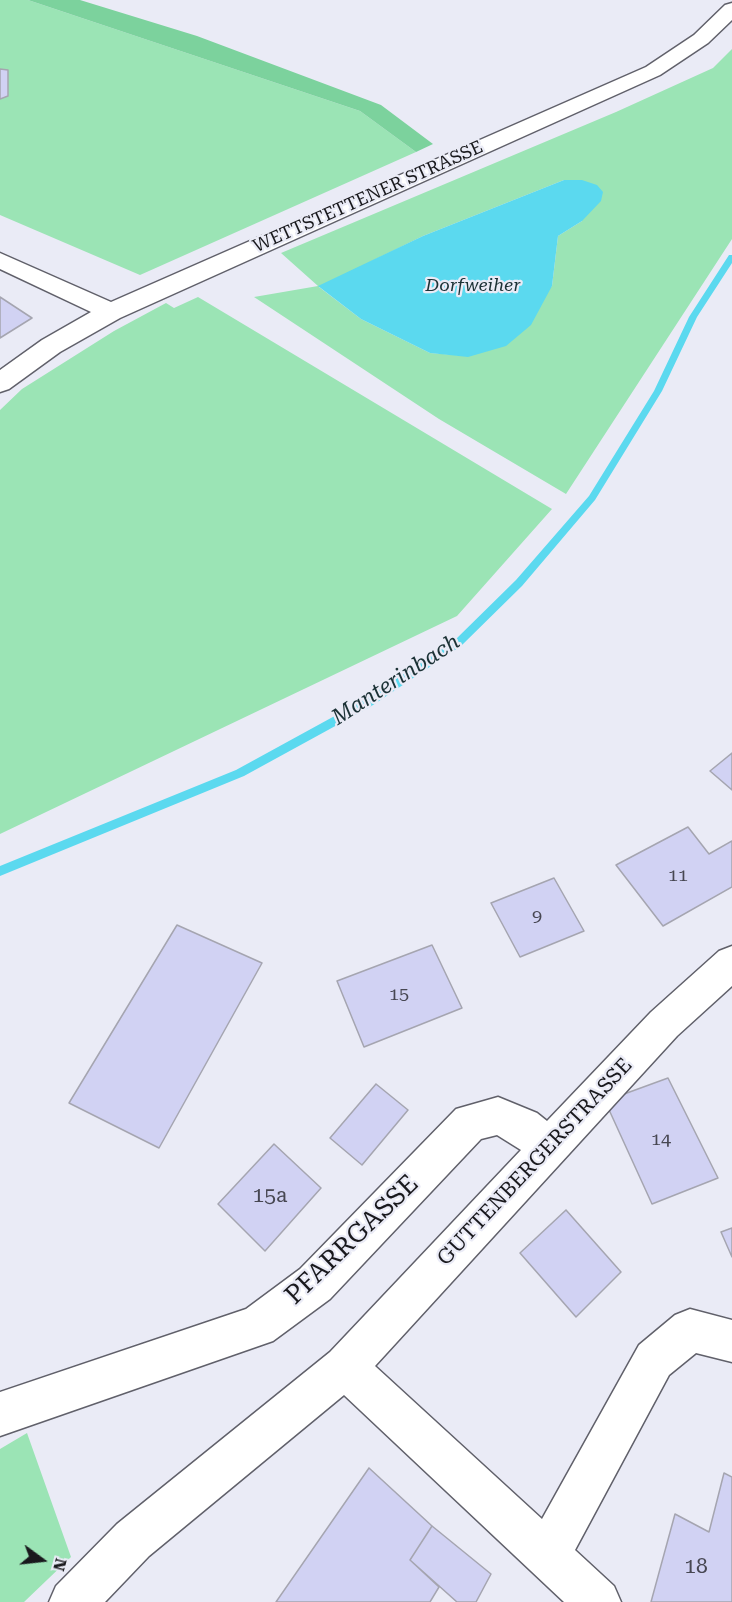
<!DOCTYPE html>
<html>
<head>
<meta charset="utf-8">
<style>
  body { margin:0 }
  #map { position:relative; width:732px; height:1602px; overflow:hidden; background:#eaebf6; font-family:"Roboto Serif",serif }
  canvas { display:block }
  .north { position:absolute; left:12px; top:1530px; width:60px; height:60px; -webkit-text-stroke:4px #eaebf6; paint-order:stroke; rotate:105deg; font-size:16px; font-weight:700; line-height:24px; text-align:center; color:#19191d }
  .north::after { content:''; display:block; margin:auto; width:21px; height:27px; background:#19191d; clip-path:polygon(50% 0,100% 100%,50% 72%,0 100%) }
</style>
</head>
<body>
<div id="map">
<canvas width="732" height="1602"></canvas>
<div class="north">N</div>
</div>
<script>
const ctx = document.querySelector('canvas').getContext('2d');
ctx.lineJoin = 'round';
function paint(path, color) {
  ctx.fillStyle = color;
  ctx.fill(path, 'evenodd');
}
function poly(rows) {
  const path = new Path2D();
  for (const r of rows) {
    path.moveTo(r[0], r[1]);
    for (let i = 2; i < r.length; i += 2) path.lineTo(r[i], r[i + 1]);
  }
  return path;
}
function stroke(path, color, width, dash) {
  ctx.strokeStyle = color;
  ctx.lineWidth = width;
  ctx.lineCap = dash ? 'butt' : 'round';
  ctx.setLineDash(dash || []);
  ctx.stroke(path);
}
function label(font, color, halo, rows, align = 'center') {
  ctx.font = font + ' "Roboto Serif",serif';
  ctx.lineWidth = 4.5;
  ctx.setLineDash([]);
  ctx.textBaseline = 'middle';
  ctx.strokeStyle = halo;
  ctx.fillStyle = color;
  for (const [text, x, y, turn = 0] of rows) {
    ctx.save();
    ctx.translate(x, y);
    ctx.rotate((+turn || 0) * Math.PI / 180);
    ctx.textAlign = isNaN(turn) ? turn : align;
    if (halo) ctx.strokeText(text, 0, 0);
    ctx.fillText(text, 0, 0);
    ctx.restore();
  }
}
paint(poly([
  [0,0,28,0,360,111,416,152,140,275,0,215],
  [732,49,732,239,566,494,439,419,254,297,318,286,281,253,616,112,713,68],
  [564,180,582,221,558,236,552,286,468,356,430,353,361,319,319,287,423,236],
  [198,297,552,509,457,616,0,834,0,410,22,389,114,331,166,303,174,308],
  [27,1433,71,1557,24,1602,0,1602,0,1449]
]), '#9be4b5');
paint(poly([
  [28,0,80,0,197,36,381,105,433,144,416,152,360,111]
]), '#7cd29d');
paint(poly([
  [564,180,582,180,597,185,603,192,601,201,582,221,558,236,552,286,531,325,506,346,468,357,430,353,361,319,318,286,423,236]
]), '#5bd9ef');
paint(poly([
  [729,255,732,255,732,263,697,317,662,391,595,500,522,586,461,646,370,707,244,776,0,876,0,866,236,770,362,701,455,640,516,580,589,496,654,391,689,317,729,255]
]), '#5bd9ef');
const building = poly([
  [0,69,8,70,8,96,0,99,0,69],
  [0,297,32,318,0,338,0,297],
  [732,753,732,790,710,771,732,753],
  [688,827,709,854,732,841,732,887,663,926,616,865,688,827],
  [554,878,584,931,520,957,491,903,554,878],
  [177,925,262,963,159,1148,69,1103,177,925],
  [432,945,462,1008,364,1047,337,981,432,945],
  [668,1078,718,1178,652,1204,605,1101,668,1078],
  [376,1084,408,1110,362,1165,330,1138,376,1084],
  [274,1144,321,1188,265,1251,218,1204,274,1144],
  [566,1210,621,1272,576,1317,520,1253,566,1210],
  [732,1228,732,1257,721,1232,732,1228],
  [369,1468,432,1526,410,1560,439,1587,430,1602,276,1602,369,1468],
  [724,1473,732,1477,732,1602,651,1602,675,1514,709,1532,724,1473],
  [432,1526,491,1574,476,1602,457,1602,410,1560,432,1526]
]);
paint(building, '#d1d2f3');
stroke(building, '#a5a5b0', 1.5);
const minor = poly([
  [732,3,732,20,708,43,660,75,120,318,60,352,9,389,0,392,0,370,42,340,91,312,0,269,0,253,111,302,646,67,694,35,725,5,732,3],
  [732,946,732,986,677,1036,375,1366,542,1519,639,1345,675,1315,690,1309,732,1320,732,1362,696,1353,669,1375,575,1550,614,1586,621,1602,564,1602,344,1395,149,1556,105,1602,49,1602,56,1586,117,1524,330,1352,521,1150,497,1135,481,1139,330,1299,273,1341,0,1436,0,1392,246,1309,300,1269,456,1109,498,1097,537,1113,547,1121,651,1012,719,951,732,946]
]);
stroke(minor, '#60606a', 3);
paint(minor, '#fff');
label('18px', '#19191d', '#eaebf6', [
  ["WETTSTETTENER STRASSE",368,197,-24]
]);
label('italic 18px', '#1b3135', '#eaebf6', [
  ["Dorfweiher",473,286]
]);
label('18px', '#474752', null, [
  ["11",678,876],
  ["9",537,917],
  ["15",399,995],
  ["14",661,1140]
]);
label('21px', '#19191d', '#eaebf6', [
  ["GUTTENBERGERSTRASSE",535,1162,-47]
]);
label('21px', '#474752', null, [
  ["15a",270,1196],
  ["18",696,1567]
]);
label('italic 22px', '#1b3135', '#eaebf6', [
  ["Manterinbach",396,680,-33]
]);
label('26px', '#19191d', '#eaebf6', [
  ["PFARRGASSE",352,1240,-44]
]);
</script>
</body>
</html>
